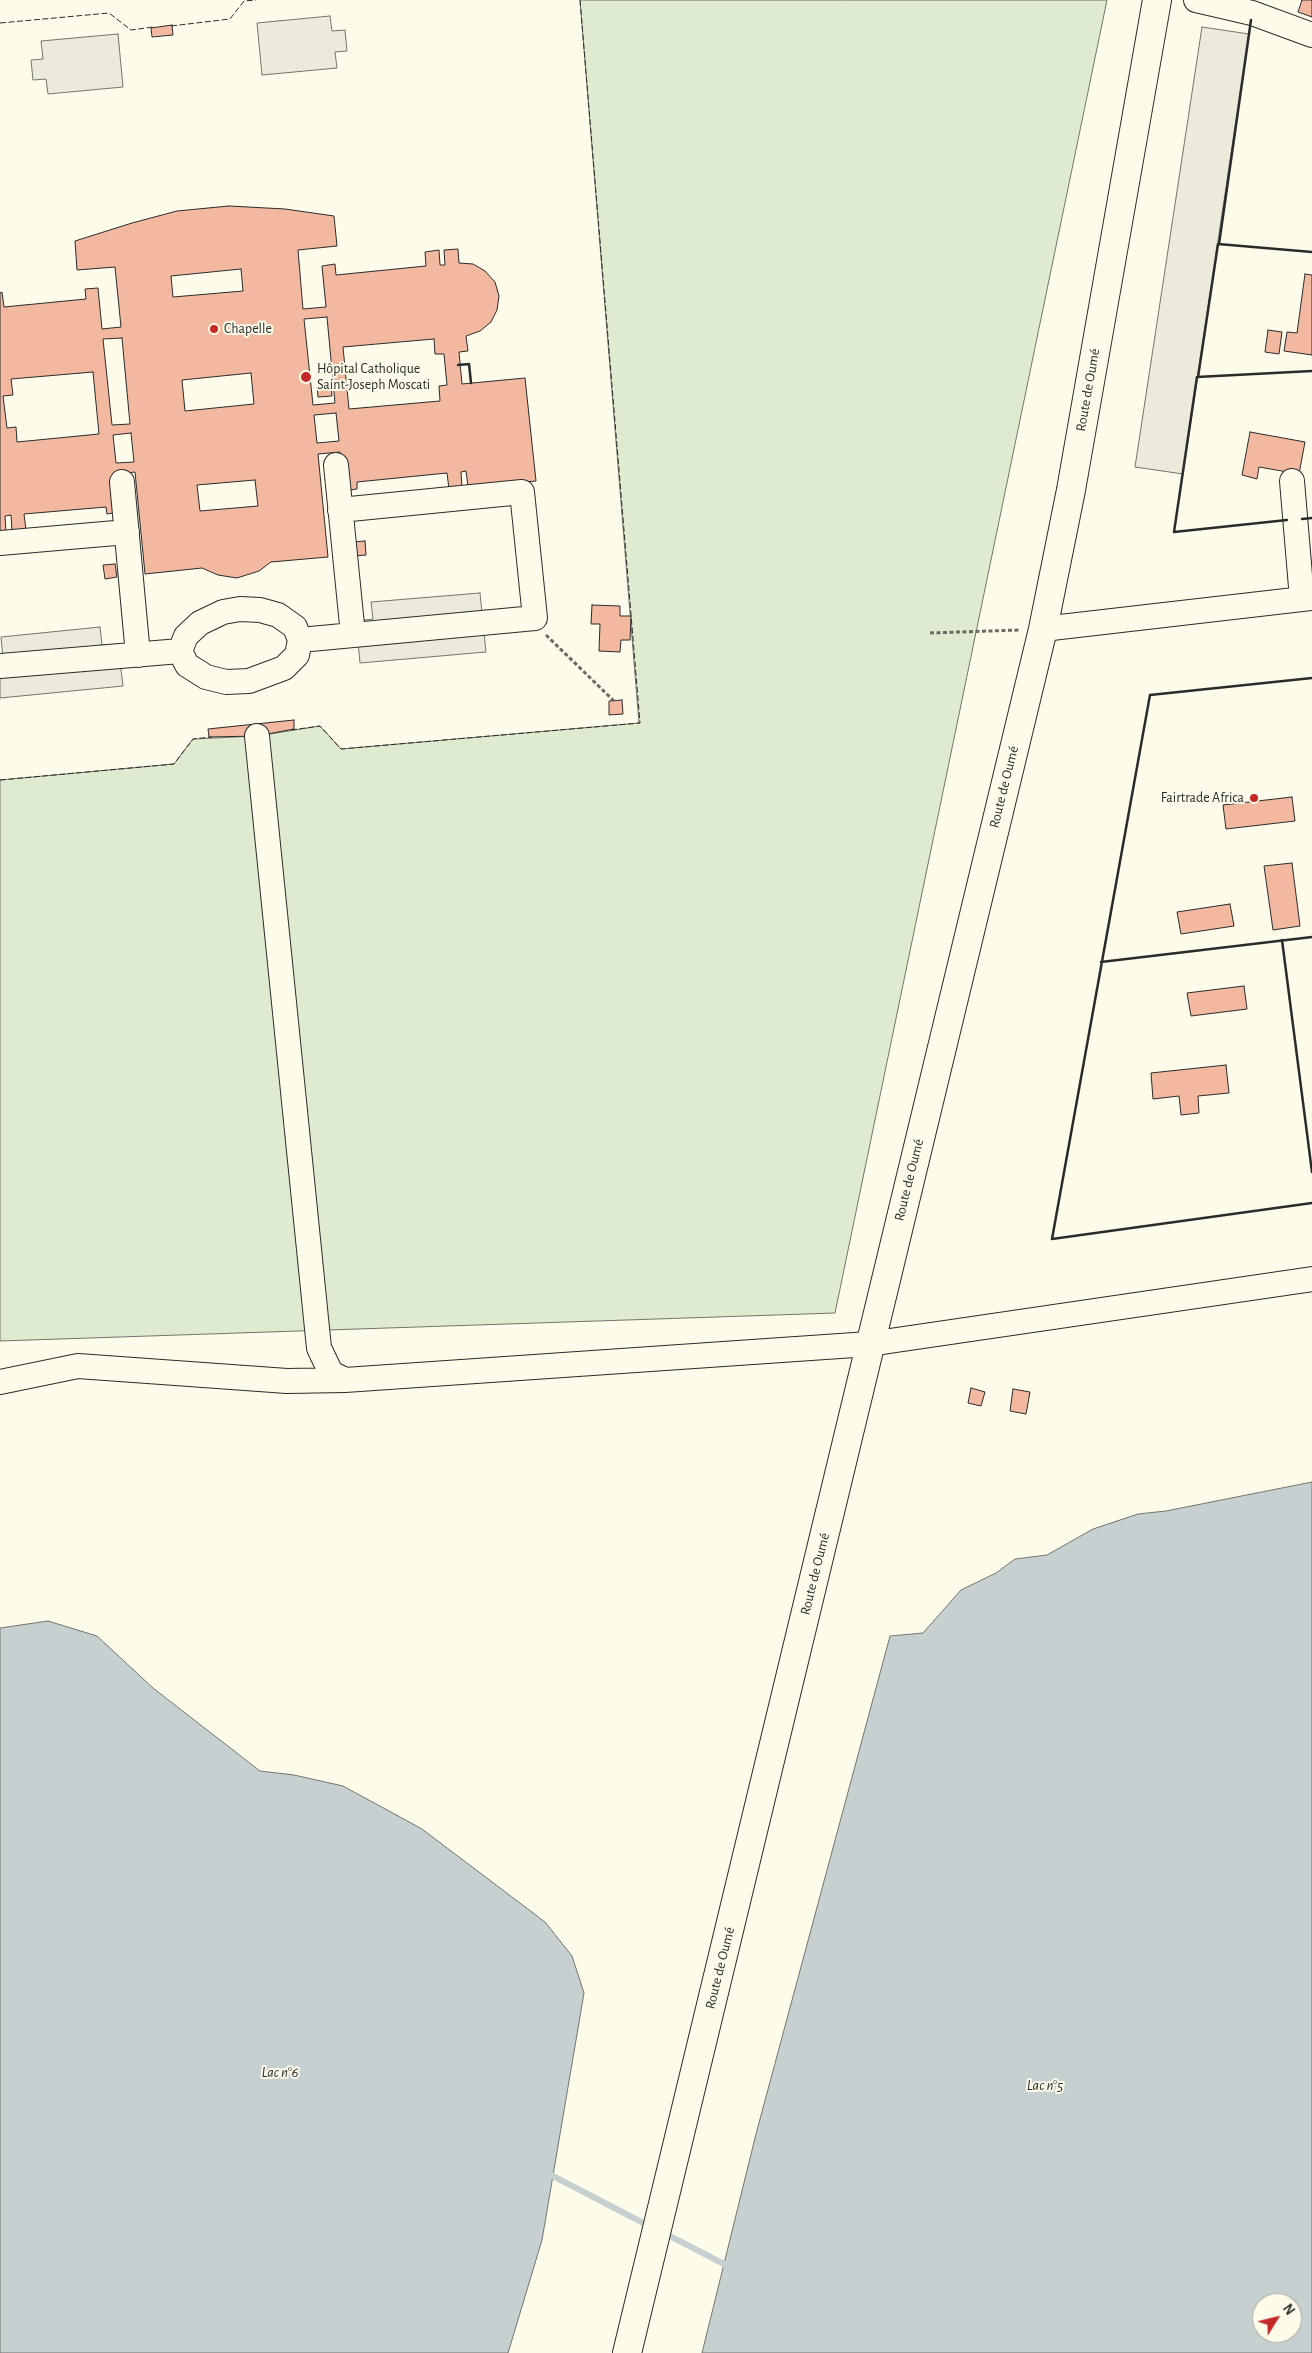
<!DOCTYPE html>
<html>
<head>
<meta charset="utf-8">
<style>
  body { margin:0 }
  #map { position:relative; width:1312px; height:2353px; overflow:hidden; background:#fdfbea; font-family:"Alegreya Sans",sans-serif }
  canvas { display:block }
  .north { position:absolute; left:1252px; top:2293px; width:50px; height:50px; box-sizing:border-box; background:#fdfbea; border:1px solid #a9a89e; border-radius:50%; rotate:54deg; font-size:14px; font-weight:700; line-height:20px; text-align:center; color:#2b2b2b }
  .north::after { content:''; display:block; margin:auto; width:18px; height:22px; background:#c62828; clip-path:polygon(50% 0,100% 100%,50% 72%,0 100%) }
</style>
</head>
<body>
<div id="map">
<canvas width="1312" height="2353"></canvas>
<div class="north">N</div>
</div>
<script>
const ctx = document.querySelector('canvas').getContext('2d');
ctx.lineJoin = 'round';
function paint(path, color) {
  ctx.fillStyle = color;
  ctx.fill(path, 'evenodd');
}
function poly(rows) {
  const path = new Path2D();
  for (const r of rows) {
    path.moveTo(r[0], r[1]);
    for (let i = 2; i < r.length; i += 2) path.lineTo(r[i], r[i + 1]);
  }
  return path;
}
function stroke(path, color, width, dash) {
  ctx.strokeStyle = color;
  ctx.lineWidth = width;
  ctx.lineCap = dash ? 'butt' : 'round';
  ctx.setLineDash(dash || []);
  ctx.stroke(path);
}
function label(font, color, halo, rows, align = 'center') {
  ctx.font = font + ' "Alegreya Sans",sans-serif';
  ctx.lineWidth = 4;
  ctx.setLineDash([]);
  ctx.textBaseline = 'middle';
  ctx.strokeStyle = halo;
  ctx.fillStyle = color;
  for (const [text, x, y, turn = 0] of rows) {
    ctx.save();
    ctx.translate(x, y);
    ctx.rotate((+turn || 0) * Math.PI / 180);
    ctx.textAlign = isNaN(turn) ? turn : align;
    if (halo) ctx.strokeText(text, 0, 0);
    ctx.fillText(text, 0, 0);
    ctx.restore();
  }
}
const green = poly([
  [580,0,1107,0,835,1313,0,1341,0,780,174,764,193,739,257,736,320,726,341,749,639,723,580,0]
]);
paint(green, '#deebd1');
stroke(green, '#74746e', 1);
const parking = poly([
  [330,16,332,31,345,30,347,51,335,52,337,68,262,75,257,23,330,16],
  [1202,27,1249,34,1183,474,1135,467,1202,27],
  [118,34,123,87,48,94,46,79,33,80,31,60,43,59,41,41,118,34],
  [480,593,486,652,360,663,356,621,373,619,371,602,480,593],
  [100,627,102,645,118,644,123,686,0,698,0,658,3,658,1,637,100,627]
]);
paint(parking, '#eceadb');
stroke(parking, '#74746e', 1);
const water = poly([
  [1312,1482,1312,2353,702,2353,756,2134,890,1636,923,1633,961,1590,996,1573,1015,1559,1047,1555,1093,1529,1138,1514,1166,1511,1312,1482],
  [1262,2303,1292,2303,1292,2333,1262,2333,1262,2303],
  [48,1621,97,1636,153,1688,260,1771,294,1775,343,1786,422,1829,545,1922,572,1956,584,1993,542,2240,508,2353,0,2353,0,1628,48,1621]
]);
paint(water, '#c7d0d0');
stroke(water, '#74746e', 1);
stroke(poly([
  [553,2176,651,2227],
  [662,2232,724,2264]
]), '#c7d0d0', 6);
const building = poly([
  [1302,0,1312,0,1312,17,1298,12,1302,0],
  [172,25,173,35,152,37,151,28,172,25],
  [229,206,285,209,334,216,337,246,298,250,303,309,326,307,322,266,335,264,336,275,426,266,425,252,439,250,440,265,445,265,444,250,458,249,459,263,473,264,485,271,495,282,499,296,497,310,491,322,480,331,466,336,468,351,459,352,462,384,525,378,536,481,468,487,466,471,461,472,462,488,449,489,447,473,357,482,357,489,344,491,340,452,318,454,328,557,271,562,259,571,237,578,218,575,202,568,145,574,135,472,117,474,120,512,107,514,106,507,24,514,26,530,12,531,11,515,5,516,6,531,0,532,0,293,2,292,4,307,86,299,85,289,98,288,102,329,121,327,115,267,77,270,75,241,132,223,177,211,229,206],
  [241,269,243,291,173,297,171,276,241,269],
  [327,317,335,403,313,405,304,319,327,317],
  [122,338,130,424,112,425,103,339,122,338],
  [434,339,435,354,444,354,447,385,439,386,440,401,349,409,343,347,434,339],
  [93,372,99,434,17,442,16,427,7,428,3,396,13,395,11,379,93,372],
  [251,373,254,404,185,411,182,380,251,373],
  [336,413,339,441,317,443,314,415,336,413],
  [131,433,134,462,116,463,113,435,131,433],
  [255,480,258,506,200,511,197,485,255,480],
  [1305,274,1312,275,1312,355,1284,351,1287,332,1297,333,1305,274],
  [1268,330,1282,332,1279,354,1265,352,1268,330],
  [331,385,332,396,318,397,317,386,331,385],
  [1250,432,1305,442,1299,474,1259,467,1257,479,1242,475,1250,432],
  [365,541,366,555,354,556,353,542,365,541],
  [115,564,117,577,105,579,103,565,115,564],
  [592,605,620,606,620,616,631,616,630,640,621,640,620,652,599,651,600,624,591,624,592,605],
  [622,700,623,714,609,715,609,701,622,700],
  [294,720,294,729,257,736,209,737,208,729,294,720],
  [1292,797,1295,821,1226,829,1223,805,1292,797],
  [1292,863,1300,926,1273,930,1264,866,1292,863],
  [1230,904,1234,926,1181,934,1177,912,1230,904],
  [1244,986,1247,1009,1191,1016,1187,993,1244,986],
  [1226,1065,1229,1093,1198,1096,1199,1113,1181,1115,1179,1096,1153,1099,1151,1073,1226,1065],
  [971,1388,985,1392,981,1406,968,1403,971,1388],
  [1013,1389,1030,1392,1026,1414,1010,1411,1013,1389]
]);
paint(building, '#f2b8a0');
stroke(building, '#2b2b2b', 1);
const minor = poly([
  [1196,0,1252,13,1312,35],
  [336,465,353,635],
  [1292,481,1302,599],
  [122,482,138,655],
  [0,543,127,532],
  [240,609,260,610,278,615,295,627,300,640,297,655,284,668,249,681,226,682,206,677,187,665,180,651,186,636,200,623,223,612,240,609],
  [1043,629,1312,598],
  [300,640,535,618,522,492,340,510],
  [0,666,180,651],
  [257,736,319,1348,331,1373,345,1380,869,1344,1312,1279],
  [0,1382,78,1366,287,1381,345,1380]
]);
const major = poly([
  [627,2353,1043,629,1071,490,1157,0]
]);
stroke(minor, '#2b2b2b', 26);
stroke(major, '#2b2b2b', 30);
stroke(poly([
  [930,633,1019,630],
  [546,635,614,701]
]), '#6a6964', 3, [4, 2.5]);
stroke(minor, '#fdfbea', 24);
stroke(major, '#fdfbea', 28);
stroke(poly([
  [0,23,109,13,131,30,153,27],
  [171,26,230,19,244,1,256,0],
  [291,730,320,726,341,749,640,723,580,0],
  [0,780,174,764,193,739,212,737]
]), '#2b2b2b', 1, [6, 2.5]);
stroke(poly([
  [1219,244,1251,20],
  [458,365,469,364,471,383],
  [1198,377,1218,244,1312,252],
  [1302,519,1312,518],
  [1287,520,1174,532,1197,377,1312,371],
  [1312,678,1150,695,1052,1239,1312,1203],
  [1282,940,1312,1172],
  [1101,962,1312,937]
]), '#2b2b2b', 2.5);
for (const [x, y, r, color] of [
  [214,329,5,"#c62828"],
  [306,377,6,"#c62828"],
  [1254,798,5,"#c62828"]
]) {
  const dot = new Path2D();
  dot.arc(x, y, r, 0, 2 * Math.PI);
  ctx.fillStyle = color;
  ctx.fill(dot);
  stroke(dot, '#fdfbea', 2);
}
label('14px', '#2b2b2b', '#fdfbea', [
  ["Chapelle",224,329],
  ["Hôpital Catholique",317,369],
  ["Saint-Joseph Moscati",317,385],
  ["Fairtrade Africa",1244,798,"right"]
], 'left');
label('14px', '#2b2b2b', '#fdfbea', [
  ["Route de Oumé",1088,390,-80],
  ["Route de Oumé",1004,787,-76],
  ["Route de Oumé",909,1180,-76],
  ["Route de Oumé",815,1574,-76],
  ["Route de Oumé",720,1968,-76]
]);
label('italic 15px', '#2b2b2b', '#fdfbea', [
  ["Lac n°6",280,2072],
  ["Lac n°5",1045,2085]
]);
</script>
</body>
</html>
